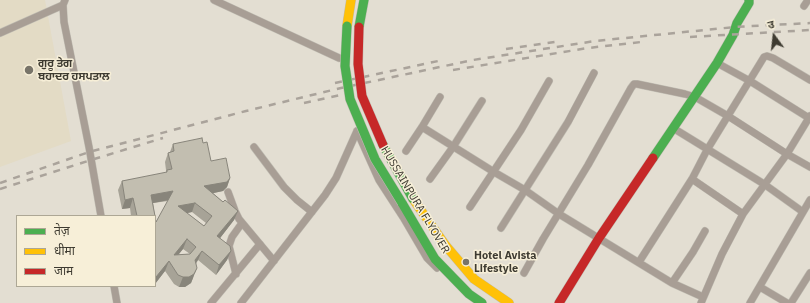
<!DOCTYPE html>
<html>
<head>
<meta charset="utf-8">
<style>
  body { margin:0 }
  #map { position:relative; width:810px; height:303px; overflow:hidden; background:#e3ded2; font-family:"IBM Plex Sans","Noto Sans Devanagari",sans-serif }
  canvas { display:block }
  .legend { position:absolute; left:16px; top:215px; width:140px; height:72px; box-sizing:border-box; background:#f7efd8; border:1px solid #ada795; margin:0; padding:5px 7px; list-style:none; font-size:12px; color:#3e3b31 }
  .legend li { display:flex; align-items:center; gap:8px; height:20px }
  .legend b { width:20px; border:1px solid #ada795 }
  .north { position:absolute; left:754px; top:16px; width:40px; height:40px; -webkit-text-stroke:3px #f7efd8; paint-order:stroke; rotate:345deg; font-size:11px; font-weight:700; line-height:16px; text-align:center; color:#3e3b31 }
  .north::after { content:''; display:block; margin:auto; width:14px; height:18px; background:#3e3b31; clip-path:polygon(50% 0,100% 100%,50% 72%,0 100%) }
</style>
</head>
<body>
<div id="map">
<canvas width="810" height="303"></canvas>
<ul class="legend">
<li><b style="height:5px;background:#4caf50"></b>तेज़</li>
<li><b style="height:5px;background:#ffc107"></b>धीमा</li>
<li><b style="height:5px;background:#c62828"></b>जाम</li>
</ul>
<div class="north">उ</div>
</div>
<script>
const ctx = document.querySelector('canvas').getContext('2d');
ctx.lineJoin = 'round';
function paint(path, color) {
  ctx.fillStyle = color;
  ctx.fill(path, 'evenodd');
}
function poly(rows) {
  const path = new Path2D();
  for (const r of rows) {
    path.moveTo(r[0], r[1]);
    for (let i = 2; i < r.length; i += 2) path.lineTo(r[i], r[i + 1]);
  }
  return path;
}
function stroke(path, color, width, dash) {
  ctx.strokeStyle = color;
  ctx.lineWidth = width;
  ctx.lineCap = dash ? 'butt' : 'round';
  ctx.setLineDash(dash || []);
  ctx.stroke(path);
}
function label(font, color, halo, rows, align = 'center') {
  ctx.font = font + ' "IBM Plex Sans","Noto Sans Gurmukhi",sans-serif';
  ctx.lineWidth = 3;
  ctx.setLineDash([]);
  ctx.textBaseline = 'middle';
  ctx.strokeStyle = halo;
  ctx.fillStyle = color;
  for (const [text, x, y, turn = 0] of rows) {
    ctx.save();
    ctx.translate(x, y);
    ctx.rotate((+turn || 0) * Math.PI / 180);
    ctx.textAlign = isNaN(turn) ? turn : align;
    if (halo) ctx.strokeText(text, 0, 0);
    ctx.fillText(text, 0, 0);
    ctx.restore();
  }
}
paint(poly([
  [0,0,45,0,71,141,0,167]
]), '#e3dbc5');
const street = poly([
  [65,0,63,5,64,22,89,147,101,216],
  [214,0,339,58],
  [804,6,808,0],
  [0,33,63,5],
  [717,63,750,81,809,118],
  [422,127,494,172,525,190,559,214,672,283,693,252,705,231],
  [673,128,764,184,803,212],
  [357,131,379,180,403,217,427,258,437,268],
  [254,147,284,187,297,200,312,212],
  [406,151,422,127,440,97],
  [430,179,453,147,482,101],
  [692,179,743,214],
  [228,192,235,211,239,219,274,261],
  [470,207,521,130,549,81],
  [501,228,568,122,594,73],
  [639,262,692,179,707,150,764,57,767,56,773,58,810,80],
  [524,273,543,239,588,165,631,88,634,84,637,84,685,94,695,97,728,116,787,154,810,167],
  [236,274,229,246,232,237,242,223],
  [672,283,703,297],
  [114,286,117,303],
  [760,287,787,303],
  [211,303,260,244],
  [241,303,325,195,336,178,357,131],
  [701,303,722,254,743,214,787,154,810,116],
  [750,303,810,200],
  [791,303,810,273]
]);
const fast = poly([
  [359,27,364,0],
  [653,158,717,63,733,35,737,23,749,3,749,0],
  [402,203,435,259,469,294,482,303]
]);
const slow = poly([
  [347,26,351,0],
  [413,199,446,246,474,279,509,303]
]);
const jam = poly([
  [559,303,599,238,653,158]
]);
stroke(street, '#c0bdb3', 8);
stroke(fast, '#c0bdb3', 10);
stroke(slow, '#c0bdb3', 10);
stroke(jam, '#c0bdb3', 10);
stroke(street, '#a89e95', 7);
stroke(fast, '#4caf50', 9);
stroke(slow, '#ffc107', 9);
stroke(jam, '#c62828', 9);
stroke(poly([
  [690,37,810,30],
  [506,49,555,42],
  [453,70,588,48,641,42],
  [335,83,443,60],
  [304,103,367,89],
  [0,183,89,152,246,111,341,88,473,60,595,41,735,27,810,23],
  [0,189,91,160,163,138]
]), '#aaa39b', 2.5, [7, 7]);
const fastBridge = poly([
  [347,26,345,66,350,99,375,159,402,203],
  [383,145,413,199]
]);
const jamBridge = poly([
  [359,27,358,64,362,96,383,145]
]);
stroke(fastBridge, '#c0bdb3', 10, []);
stroke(jamBridge, '#c0bdb3', 10, []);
stroke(fastBridge, '#4caf50', 9);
stroke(jamBridge, '#c62828', 9);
paint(poly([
  [203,143,211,161,230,178,227,187,223,191,213,193,223,202,238,211,234,220,220,238,231,251,227,260,216,275,198,260,196,264,193,278,191,283,185,287,179,287,174,284,165,271,155,284,155,217,156,222,168,201,153,203,155,216,131,216,130,208,122,209,118,190,122,181,166,173,166,170,165,162,168,153,170,152,173,144],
  [192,212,206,223,204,226,187,213],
  [183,249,190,254,178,255]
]), '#a7a397');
paint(poly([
  [230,178,227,187,223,191,200,196,204,186],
  [173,191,169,200,148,204,151,195],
  [133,198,130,208,122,209,125,200],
  [195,203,192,212,174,216,178,206],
  [238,211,234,220,214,246,217,236],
  [187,239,183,249,170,265,174,255],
  [202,251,198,260,191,269,195,260],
  [231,251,227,260,216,275,219,265],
  [169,261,165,271,155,284,155,280,156,277],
  [197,268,191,283,185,287,179,287,183,277]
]), '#88857b');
const building = poly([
  [202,138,203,143,207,142,211,161,226,158,230,178,227,182,204,186,223,202,225,200,238,211,217,236,230,246,231,251,219,265,202,251,195,260,197,268,194,274,189,277,183,277,178,275,169,261,156,277,155,276,155,217,156,222,173,191,151,195,155,216,137,216,133,198,125,200,122,181,167,172,167,170,172,169,168,153,174,151,173,144,202,138],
  [195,203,212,216,204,226,178,206,195,203],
  [187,239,196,247,190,254,174,255,187,239]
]);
paint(building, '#c2beb0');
stroke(building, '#88857b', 1);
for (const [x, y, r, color] of [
  [29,70,5,"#787469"],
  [466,262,4,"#787469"]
]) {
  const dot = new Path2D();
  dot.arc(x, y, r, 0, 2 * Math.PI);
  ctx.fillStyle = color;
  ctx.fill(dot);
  stroke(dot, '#f7efd8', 1.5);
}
label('bold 11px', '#3e3b31', '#f7efd8', [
  ["ਗੁਰੂ ਤੇਗ",38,64],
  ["ਬਹਾਦਰ ਹਸਪਤਾਲ",38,77],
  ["Hotel Avista",474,256],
  ["Lifestyle",474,269]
], 'left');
label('11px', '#3e3b31', '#f7efd8', [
  ["HUSSAINPURA FLYOVER",415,200,59]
]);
</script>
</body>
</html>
